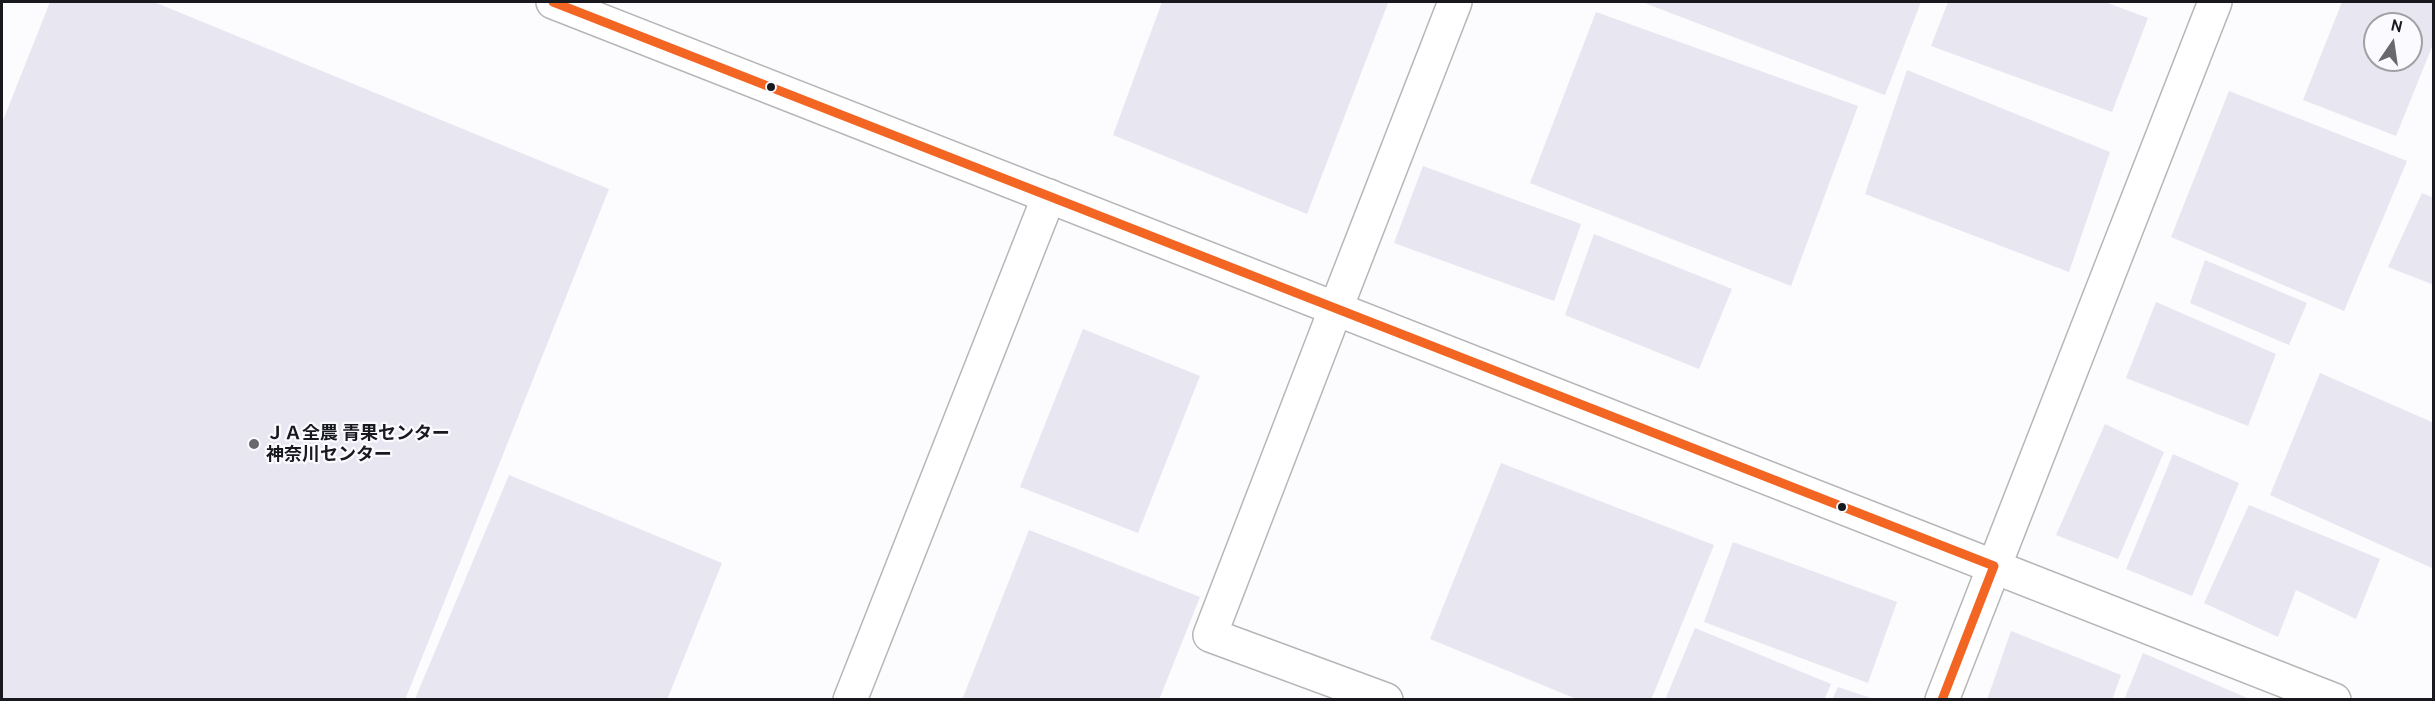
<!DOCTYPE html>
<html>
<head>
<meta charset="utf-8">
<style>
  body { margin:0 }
  #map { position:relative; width:2435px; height:701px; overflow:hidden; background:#fcfcfe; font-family:Cabin,sans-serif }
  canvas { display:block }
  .frame { position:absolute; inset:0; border:3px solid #18181f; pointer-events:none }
  .north { position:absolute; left:2363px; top:12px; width:60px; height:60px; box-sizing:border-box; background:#fbfbff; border:2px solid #a0a0a5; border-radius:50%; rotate:13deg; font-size:16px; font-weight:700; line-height:24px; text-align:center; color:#18181f }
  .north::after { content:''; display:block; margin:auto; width:21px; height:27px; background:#68686d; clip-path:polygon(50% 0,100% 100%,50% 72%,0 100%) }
</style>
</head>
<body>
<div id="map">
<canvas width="2435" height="701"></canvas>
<div class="frame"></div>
<div class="north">N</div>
</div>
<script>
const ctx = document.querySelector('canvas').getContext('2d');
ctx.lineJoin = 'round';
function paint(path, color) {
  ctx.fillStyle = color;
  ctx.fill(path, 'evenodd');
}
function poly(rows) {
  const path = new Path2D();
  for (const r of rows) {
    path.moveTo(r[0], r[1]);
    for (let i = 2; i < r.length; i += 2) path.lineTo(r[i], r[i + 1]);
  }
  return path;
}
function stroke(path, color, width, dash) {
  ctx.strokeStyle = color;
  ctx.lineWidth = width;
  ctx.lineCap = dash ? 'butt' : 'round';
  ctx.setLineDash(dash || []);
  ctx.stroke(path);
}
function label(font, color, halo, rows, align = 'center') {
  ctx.font = font + ' Cabin,"Noto Sans JP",sans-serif';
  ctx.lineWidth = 4.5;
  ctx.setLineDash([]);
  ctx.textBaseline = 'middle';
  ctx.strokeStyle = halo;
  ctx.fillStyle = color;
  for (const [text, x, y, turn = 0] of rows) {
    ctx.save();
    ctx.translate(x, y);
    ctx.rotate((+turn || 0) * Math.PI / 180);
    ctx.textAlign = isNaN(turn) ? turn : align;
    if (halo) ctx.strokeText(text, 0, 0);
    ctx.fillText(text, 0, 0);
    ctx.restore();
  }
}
paint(poly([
  [50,2,154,2,609,189,405,700,2,700,2,123],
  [1162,2,1388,3,1307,214,1113,135],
  [1642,2,1921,2,1885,95],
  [1948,2,2105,2,2148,18,2112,112,1931,46],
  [2342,2,2434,2,2434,42,2396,136,2303,100],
  [2375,24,2411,24,2411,60,2375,60],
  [1596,12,1858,106,1791,286,1530,183],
  [1907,70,2110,152,2069,272,1865,194],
  [2229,91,2407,161,2344,311,2171,237],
  [1423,166,1581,224,1554,301,1394,243],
  [2422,193,2434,198,2434,285,2388,267],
  [1594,234,1732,289,1699,369,1565,315],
  [2205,260,2307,303,2289,345,2190,303],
  [2156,302,2276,354,2248,426,2126,378],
  [1083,329,1200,376,1138,533,1020,487],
  [2320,373,2434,423,2434,569,2270,495],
  [2105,424,2164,452,2118,559,2056,535],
  [2173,454,2239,483,2192,596,2126,569],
  [1501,463,1714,545,1651,700,1579,700,1430,639],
  [509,475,722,563,667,700,415,699],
  [2249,505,2380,559,2356,619,2296,590,2278,637,2204,603],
  [1029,530,1200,597,1159,700,962,700],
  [1733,542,1897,602,1868,683,1704,622],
  [1695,628,1831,684,1824,700,1665,700],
  [2011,631,2121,675,2112,700,1987,700],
  [2143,653,2252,700,2124,700],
  [1838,687,1874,699,1874,700,1832,700]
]), '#e7e6f1');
const minor = poly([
  [1336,308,1210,635,1386,700],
  [850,700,1049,196],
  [1942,700,2215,2]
]);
const tertiary = poly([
  [553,2,2334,700],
  [1336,308,1455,2]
]);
stroke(minor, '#b6b6b9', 36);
stroke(tertiary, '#b6b6b9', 36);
stroke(minor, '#fff', 33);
stroke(tertiary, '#fff', 33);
stroke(poly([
  [553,2,1994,566,1942,700]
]), '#f26522', 9);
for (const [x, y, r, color] of [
  [771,87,5,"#18181f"],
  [254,444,6,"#68686d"],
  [1842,507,5,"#18181f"]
]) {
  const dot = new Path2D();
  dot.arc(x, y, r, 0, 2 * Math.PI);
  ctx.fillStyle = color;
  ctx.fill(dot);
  stroke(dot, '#fbfbff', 2);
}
label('bold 18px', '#18181f', '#fbfbff', [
  ["ＪＡ全農 青果センター",266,434],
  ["神奈川センター",266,455]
], 'left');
</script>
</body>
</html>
